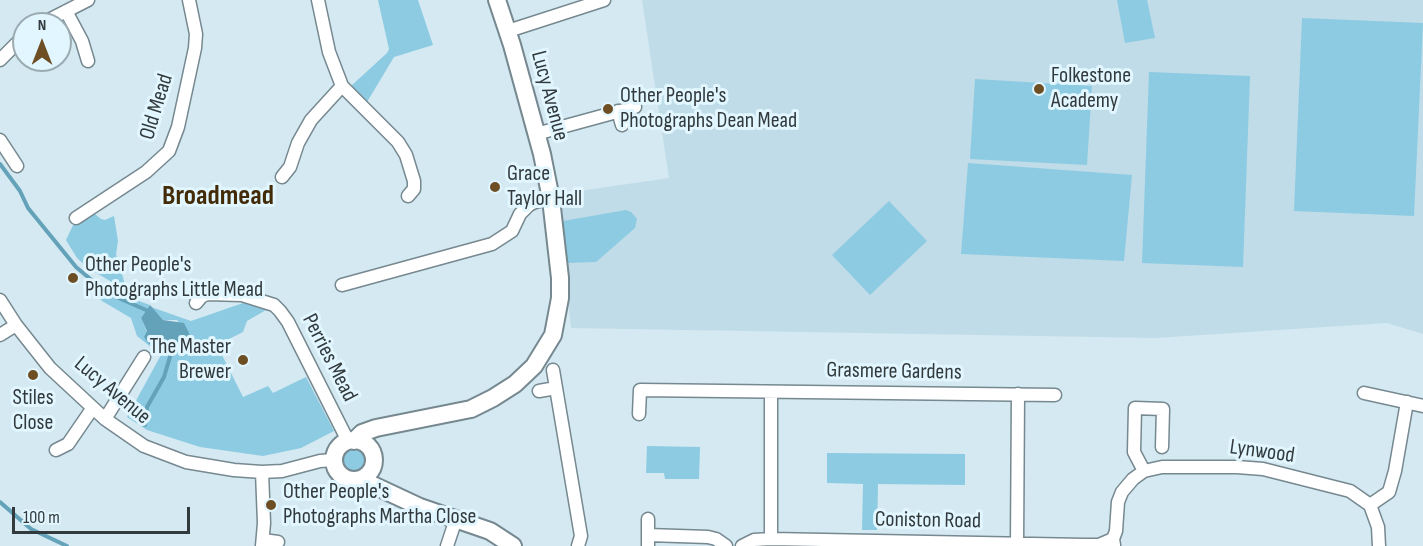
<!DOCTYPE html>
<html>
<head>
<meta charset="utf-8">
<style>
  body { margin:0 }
  #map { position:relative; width:1423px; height:546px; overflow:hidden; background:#d4e9f1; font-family:"Sofia Sans Condensed",sans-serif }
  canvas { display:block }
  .north { position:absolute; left:12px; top:12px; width:60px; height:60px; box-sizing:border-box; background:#e1f6fe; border:2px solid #9babb1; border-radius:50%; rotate:0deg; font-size:16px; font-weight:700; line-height:24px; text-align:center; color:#323a3d }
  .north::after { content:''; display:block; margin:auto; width:21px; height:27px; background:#6e4f24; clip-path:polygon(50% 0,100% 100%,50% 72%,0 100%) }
  .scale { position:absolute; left:12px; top:507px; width:178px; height:27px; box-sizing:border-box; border:3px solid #323a3d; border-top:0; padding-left:8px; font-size:18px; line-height:21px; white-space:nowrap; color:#323a3d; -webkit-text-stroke:4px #e1f6fe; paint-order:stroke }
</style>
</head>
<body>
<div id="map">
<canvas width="1423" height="546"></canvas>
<div class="north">N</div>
<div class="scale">100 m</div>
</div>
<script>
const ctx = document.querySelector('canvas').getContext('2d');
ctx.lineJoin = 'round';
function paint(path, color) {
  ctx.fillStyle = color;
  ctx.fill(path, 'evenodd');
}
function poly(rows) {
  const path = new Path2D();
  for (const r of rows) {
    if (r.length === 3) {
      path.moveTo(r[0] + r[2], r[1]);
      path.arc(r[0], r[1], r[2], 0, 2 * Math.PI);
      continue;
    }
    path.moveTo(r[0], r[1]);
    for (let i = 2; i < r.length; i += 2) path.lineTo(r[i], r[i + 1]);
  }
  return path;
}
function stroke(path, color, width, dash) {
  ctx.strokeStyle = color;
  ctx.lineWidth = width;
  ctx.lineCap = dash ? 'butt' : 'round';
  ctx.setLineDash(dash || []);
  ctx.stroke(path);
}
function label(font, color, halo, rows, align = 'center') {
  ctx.font = font + ' "Sofia Sans Condensed",sans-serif';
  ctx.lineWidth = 6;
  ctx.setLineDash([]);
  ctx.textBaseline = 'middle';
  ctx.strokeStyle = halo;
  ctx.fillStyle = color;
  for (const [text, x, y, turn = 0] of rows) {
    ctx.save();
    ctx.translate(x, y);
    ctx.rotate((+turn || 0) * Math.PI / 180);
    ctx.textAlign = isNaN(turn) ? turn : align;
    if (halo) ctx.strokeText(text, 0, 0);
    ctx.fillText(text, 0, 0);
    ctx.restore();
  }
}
paint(poly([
  [642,0,1423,0,1423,334,1387,323,1155,338,571,328,559,194,669,178]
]), '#c0dce8');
paint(poly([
  [378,0,418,0,433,45,394,57,367,102,351,86,387,53,389,49],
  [1117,0,1147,0,1155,38,1125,43],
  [1302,18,1423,23,1414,216,1294,211],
  [1149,72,1250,76,1243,267,1142,263],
  [975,79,1092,86,1087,165,970,159],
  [968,163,1132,175,1124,261,961,254],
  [889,201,927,241,870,295,832,255],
  [626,210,631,212,637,219,635,228,596,262,567,263,563,221],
  [90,214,95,214,101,219,105,220,114,216,118,241,116,254,127,291,88,268,77,258,66,240,74,223],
  [90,277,111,291,150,305,141,318,147,332,149,344,160,345,167,350,191,343,177,320,163,320,151,307,191,321,243,303,266,310,247,321,243,332,217,345,243,397,268,386,273,393,306,377,334,431,301,448,263,456,200,447,147,430,127,417,161,355,137,336,131,318,102,301,86,283],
  [647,446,700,447,699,479,665,479,664,473,646,473],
  [354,461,13],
  [827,453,965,454,965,485,878,484,877,530,862,530,863,484,827,483]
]), '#8ccbe2');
paint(poly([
  [150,305,163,320,184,323,189,333,191,342,167,350,160,345,149,344,144,337,147,331,141,318]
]), '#63a2b9');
stroke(poly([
  [0,164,20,191,28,208,76,267,107,293,146,310],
  [145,425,147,407,164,377,172,350],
  [0,502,31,529,67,546]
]), '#63a2b9', 4);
const street = poly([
  [318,0,329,52,342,86,398,142,406,155,414,181,414,189,408,196],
  [66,11,82,41,88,61],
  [41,24,88,0],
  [508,31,604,0],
  [0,60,24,36],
  [618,111,622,125],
  [536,134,635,107],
  [0,140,17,166],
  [282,177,290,167,298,143,311,120,342,86],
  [76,218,146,172,169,151,178,127,195,48,196,34,189,0],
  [342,285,492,244,512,231,520,214,529,205,535,202,551,199],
  [0,300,16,325,50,368,105,419,144,446,186,462,234,470,262,472,282,471,320,461,334,460],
  [196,303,202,296,208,294,242,295,274,305,280,311,288,322,348,441],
  [0,335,16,325],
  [553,370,581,536,578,546],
  [539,391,556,388],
  [771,392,771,539],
  [1364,393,1423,406],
  [639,414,640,390,1055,395],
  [105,419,144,357],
  [56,450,68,444,92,409],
  [1144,471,1134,452,1135,408,1163,409,1162,447],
  [1370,505,1389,492,1395,471,1407,402],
  [648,535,708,537,716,539,726,546],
  [263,540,278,542],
  [1017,544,1018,394],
  [1114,545,1113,539,1116,531,1118,502,1122,492,1133,479,1144,471,1162,467,1237,467,1263,469,1350,491,1370,505,1378,527,1379,546],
  [262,546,264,523,262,472],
  [447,546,456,519],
  [648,546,648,519],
  [742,546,754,540,771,539,1084,545,1099,545,1113,539]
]);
const secondary = poly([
  [354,460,20],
  [354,441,362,433,376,428,471,409,493,398,515,384,534,366,553,335,560,298,560,278,551,199,542,154,512,45,497,0],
  [360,479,420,507,490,531,513,546]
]);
stroke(street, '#768890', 15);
stroke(secondary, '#768890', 20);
stroke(street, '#fff', 12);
stroke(secondary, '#fff', 16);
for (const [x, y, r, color] of [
  [1039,89,6,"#6e4f24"],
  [608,109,6,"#6e4f24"],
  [495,187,6,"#6e4f24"],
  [73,278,6,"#6e4f24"],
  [243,360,6,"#6e4f24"],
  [33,375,6,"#6e4f24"],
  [271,505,6,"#6e4f24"]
]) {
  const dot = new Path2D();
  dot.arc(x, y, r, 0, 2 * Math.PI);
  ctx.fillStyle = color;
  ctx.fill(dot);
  stroke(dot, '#e1f6fe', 2);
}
label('22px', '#323a3d', '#e1f6fe', [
  ["Folkestone",1051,76],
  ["Academy",1051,101],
  ["Other People's",620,96],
  ["Photographs Dean Mead",620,121],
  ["Grace",507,174],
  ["Taylor Hall",507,199],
  ["Other People's",85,265],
  ["Photographs Little Mead",85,290],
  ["The Master",231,347,"right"],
  ["Brewer",231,372,"right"],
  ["Stiles",33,398,"center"],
  ["Close",33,423,"center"],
  ["Other People's",283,492],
  ["Photographs Martha Close",283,517]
], 'left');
label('22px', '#323a3d', '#e1f6fe', [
  ["Lucy Avenue",549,96,75],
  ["Old Mead",157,107,-73],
  ["Perries Mead",329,358,63],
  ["Grasmere Gardens",894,372,1],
  ["Lucy Avenue",112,391,40],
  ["Lynwood",1262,452,8],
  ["Coniston Road",928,521,1]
]);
label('bold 28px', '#422b06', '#e1f6fe', [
  ["Broadmead",218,197]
]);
</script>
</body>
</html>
